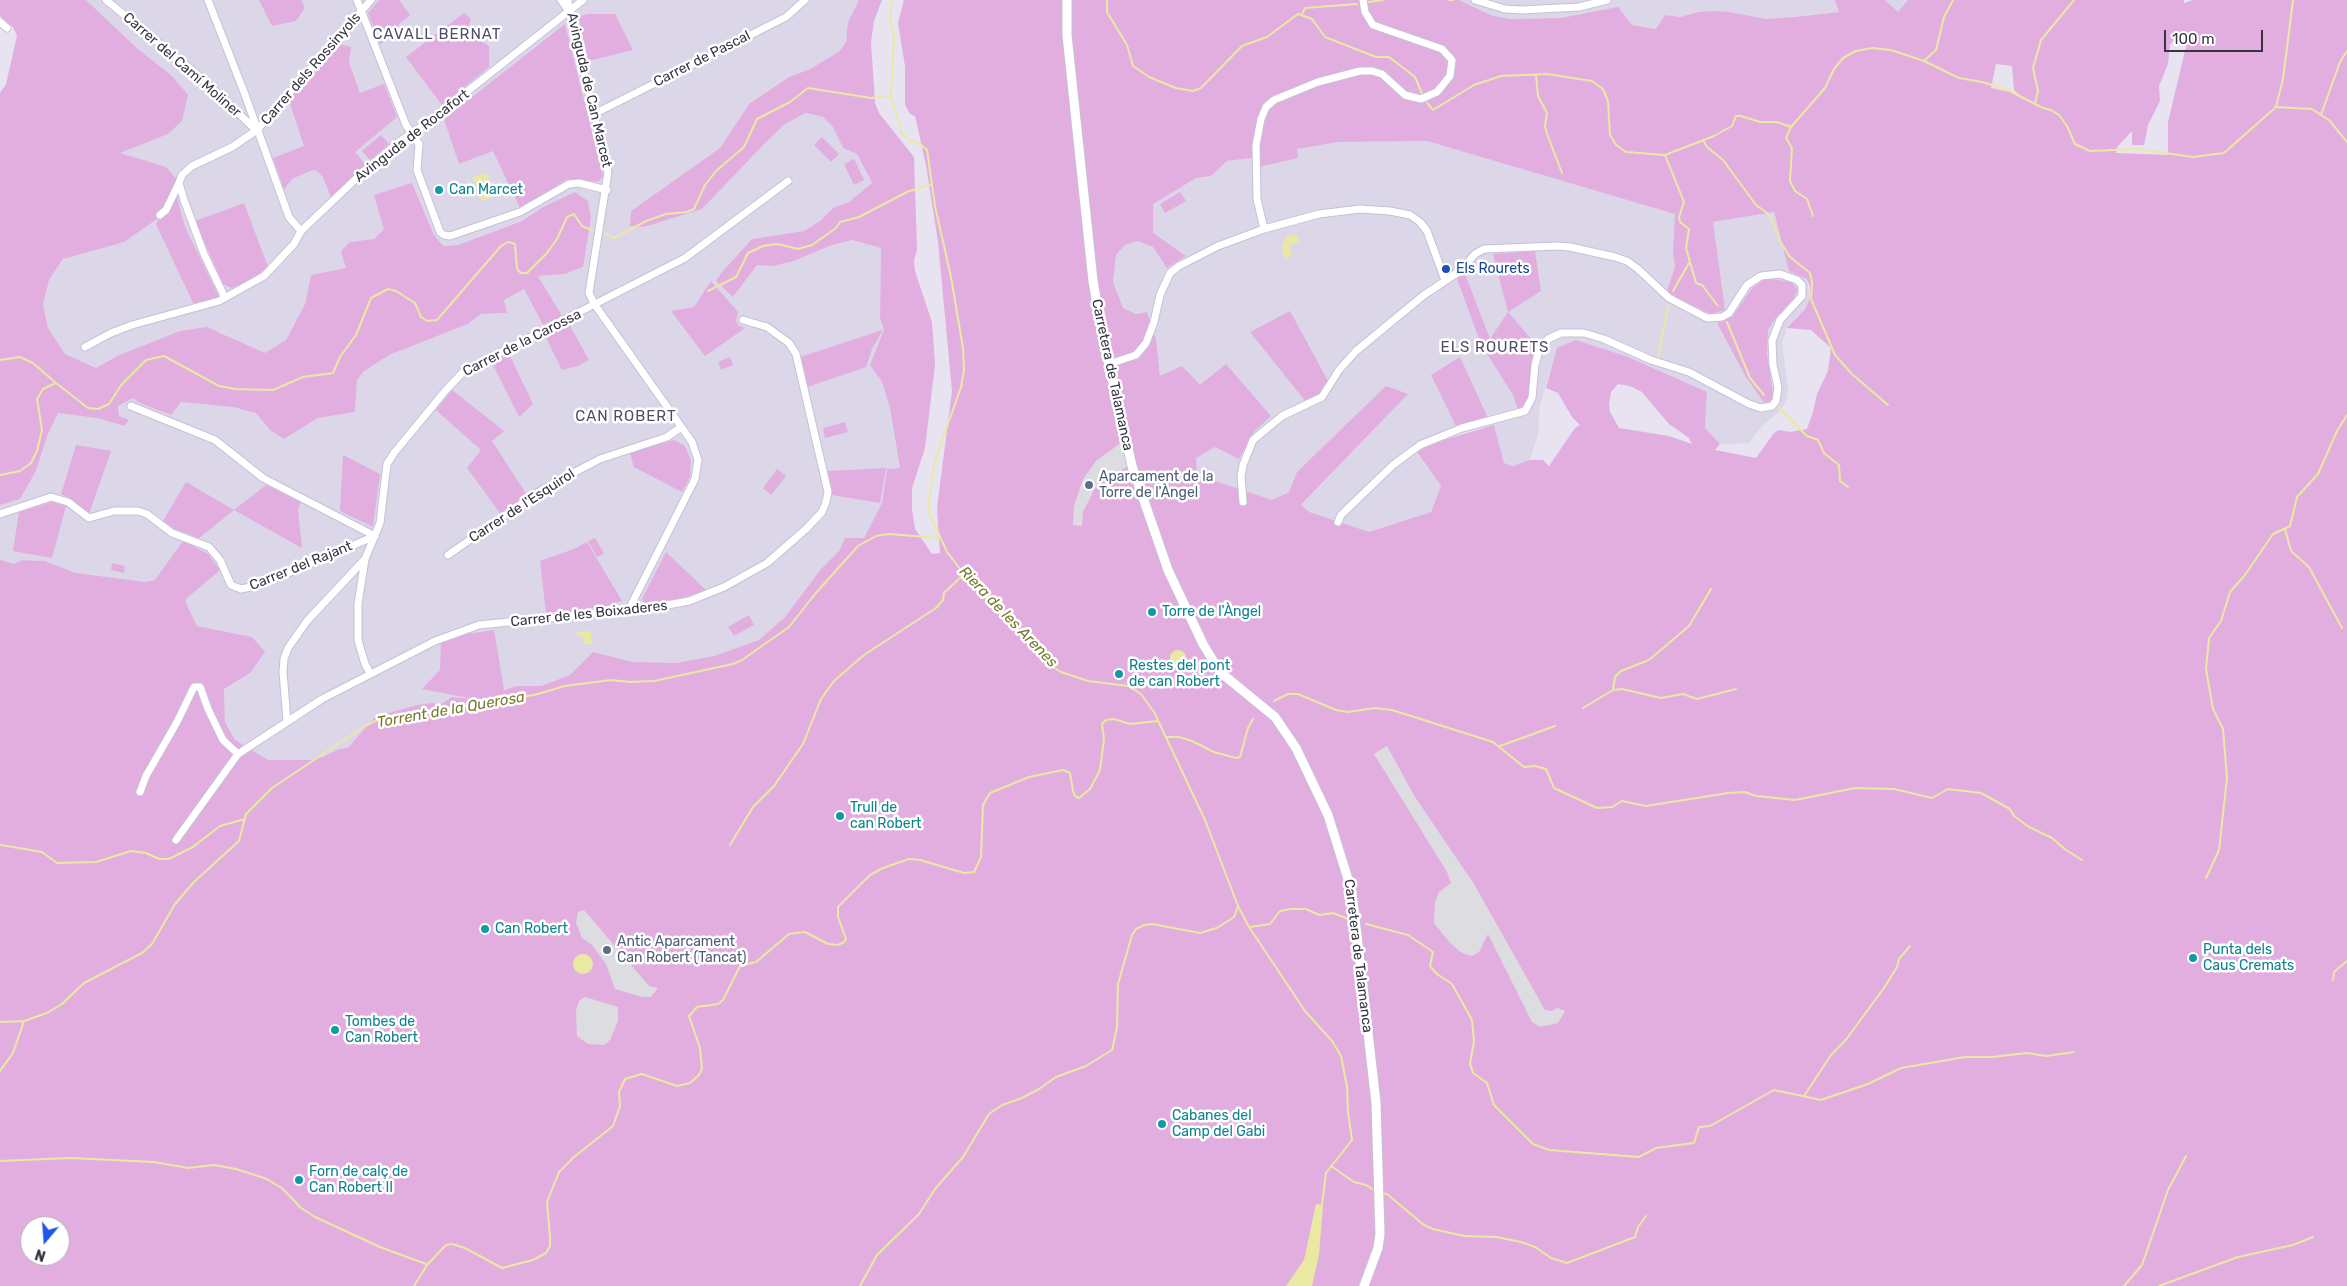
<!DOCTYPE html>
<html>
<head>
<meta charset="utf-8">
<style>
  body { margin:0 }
  #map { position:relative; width:2347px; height:1286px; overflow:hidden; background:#e7e3f0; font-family:Rubik,sans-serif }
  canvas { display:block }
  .north { position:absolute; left:20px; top:1216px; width:50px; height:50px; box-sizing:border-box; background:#fff; border:1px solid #afaeb3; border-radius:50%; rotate:198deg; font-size:14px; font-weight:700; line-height:20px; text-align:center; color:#373442 }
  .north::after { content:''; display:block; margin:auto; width:18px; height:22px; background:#2156ea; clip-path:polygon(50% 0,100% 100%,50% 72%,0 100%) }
  .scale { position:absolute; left:2164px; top:30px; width:99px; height:22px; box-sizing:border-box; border:2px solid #373442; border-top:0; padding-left:6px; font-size:15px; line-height:18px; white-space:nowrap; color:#373442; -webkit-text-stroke:4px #fff; paint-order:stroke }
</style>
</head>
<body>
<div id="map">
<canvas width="2347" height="1286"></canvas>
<div class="north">N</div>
<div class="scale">100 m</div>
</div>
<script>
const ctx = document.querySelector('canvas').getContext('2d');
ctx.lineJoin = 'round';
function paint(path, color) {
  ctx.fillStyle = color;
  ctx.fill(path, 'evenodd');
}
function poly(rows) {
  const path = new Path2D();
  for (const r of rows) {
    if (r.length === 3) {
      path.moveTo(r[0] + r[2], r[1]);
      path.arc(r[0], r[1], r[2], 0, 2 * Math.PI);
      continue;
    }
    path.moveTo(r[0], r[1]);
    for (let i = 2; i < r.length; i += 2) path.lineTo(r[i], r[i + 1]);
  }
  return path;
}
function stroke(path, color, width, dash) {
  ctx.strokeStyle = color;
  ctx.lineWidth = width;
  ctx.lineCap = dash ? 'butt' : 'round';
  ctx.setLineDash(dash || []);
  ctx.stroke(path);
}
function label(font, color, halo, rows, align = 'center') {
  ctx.font = font + ' Rubik,sans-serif';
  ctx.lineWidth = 5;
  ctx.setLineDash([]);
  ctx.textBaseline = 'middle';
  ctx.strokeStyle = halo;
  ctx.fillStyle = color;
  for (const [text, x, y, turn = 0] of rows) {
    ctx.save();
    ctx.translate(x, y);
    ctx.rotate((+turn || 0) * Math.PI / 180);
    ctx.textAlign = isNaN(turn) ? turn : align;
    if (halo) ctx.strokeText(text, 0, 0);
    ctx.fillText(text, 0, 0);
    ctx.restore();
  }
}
paint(poly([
  [86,0,859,0,848,22,846,42,840,51,810,69,789,77,749,104,720,148,631,211,644,227,702,209,763,144,785,124,806,113,823,117,833,127,843,148,857,154,872,184,849,202,833,208,820,221,804,231,752,239,722,272,716,281,733,297,757,265,773,266,794,261,829,246,852,240,881,248,880,318,884,330,870,365,882,382,890,408,900,468,887,469,882,503,864,538,845,538,839,551,821,569,785,617,759,640,714,656,676,663,633,662,593,652,570,675,541,686,516,686,471,700,452,697,443,702,411,729,338,755,309,760,267,760,235,740,225,722,224,689,250,673,252,637,197,626,186,603,184,584,164,579,146,582,76,573,45,561,22,560,0,573,0,505,20,499,36,471,47,436,58,412,97,418,124,426,119,416,118,406,133,397,233,407,256,413,270,430,284,439,318,418,355,412,357,380,363,372,389,355,468,324,481,314,506,313,504,300,524,289,543,325,561,316,538,276,564,274,586,251,591,218,588,201,575,192,543,207,522,221,458,245,443,246,434,235,412,183,384,229,374,239,350,242,346,268,311,275,305,304,286,340,265,354,239,343,221,332,180,331,117,356,96,368,65,354,48,328,43,305,49,280,83,231,93,192,172,76,138,49],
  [1459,0,1835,0,1839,12,1766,19,1729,12,1698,12,1680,17,1665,15,1657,29,1632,25,1618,8,1561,18,1511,19,1493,16],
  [1885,0,1908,0,1898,12],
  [1427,141,1676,214,1713,222,1774,212,1789,270,1807,279,1810,298,1804,309,1787,328,1782,343,1788,388,1787,398,1781,410,1761,427,1749,443,1720,444,1705,428,1707,392,1557,348,1540,405,1538,434,1530,460,1513,466,1504,463,1494,425,1458,434,1417,453,1441,486,1431,512,1363,534,1324,525,1301,506,1408,394,1337,435,1297,472,1289,492,1232,519,1198,485,1195,458,1215,447,1254,432,1271,416,1252,395,1160,377,1156,339,1147,312,1136,314,1123,308,1113,282,1116,255,1125,245,1138,241,1153,247,1167,268,1186,257,1152,233,1152,204,1196,178,1211,176,1227,161,1253,157,1298,158,1297,149,1338,142]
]), '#dbd6e8');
paint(poly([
  [0,0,86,0,138,49,172,76,188,95,182,121,168,134,120,153,166,167,176,179,176,192,160,217,124,242,63,259,49,280,43,305,48,328,65,354,96,368,117,356,180,331,207,327,265,353,286,340,305,304,311,275,346,268,341,251,350,242,374,239,384,229,374,195,412,183,434,235,443,246,458,245,522,221,543,207,575,192,588,201,591,218,583,267,564,274,538,276,562,316,543,325,524,289,504,300,507,313,481,314,468,324,389,355,363,372,357,380,355,412,318,418,284,439,270,430,256,413,233,407,181,402,171,415,140,403,133,398,118,406,119,416,129,420,124,426,97,418,58,413,47,436,36,471,20,499,0,505,0,93,6,84,17,36,13,27,0,16],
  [259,0,301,0,305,8,296,21,272,26],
  [379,0,399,0,410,15,399,24,397,34,380,44,368,13],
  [859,0,882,0,874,21,871,42,875,103,879,113,914,157,917,250,914,260,915,271,932,322,935,365,925,448,912,488,912,509,915,529,932,554,940,553,937,508,952,391,938,242,926,165,915,116,910,114,905,105,905,66,898,23,904,0,1459,0,1493,16,1511,19,1561,18,1618,7,1632,25,1656,29,1665,15,1680,17,1698,12,1714,11,1729,12,1766,19,1804,16,1839,12,1835,0,1885,0,1898,12,1908,0,2184,0,2184,3,2193,0,2347,0,2347,1286,0,1286,0,560,14,564,22,560,45,561,76,573,146,582,155,580,183,541,208,554,220,570,186,599,186,603,197,626,252,637,265,652,250,673,224,689,225,722,235,740,268,760,309,760,323,757,339,749,348,748,375,717,417,705,433,703,439,705,452,697,474,699,422,689,440,670,441,643,466,634,494,630,504,690,516,686,541,686,570,675,593,652,633,662,676,663,714,656,759,640,785,617,821,569,839,551,845,538,864,538,882,503,887,469,900,468,890,408,882,382,870,365,884,330,880,318,881,248,852,240,829,246,794,261,773,266,757,265,733,297,716,281,722,272,752,239,804,231,820,221,833,208,849,202,872,183,857,154,843,148,833,127,823,117,806,113,785,124,764,144,702,209,644,227,630,226,631,211,720,148,749,104,789,77,810,69,840,51,846,42,848,22],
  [2180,32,2189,34,2168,122,2168,155,2116,153,2117,147,2132,131,2132,145,2144,145,2148,125,2160,101,2159,86,2168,64,2170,45],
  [1996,64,2012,66,2014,90,2025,100,2010,92,1991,88],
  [1427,141,1675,214,1673,254,1675,267,1667,291,1681,300,1711,314,1725,310,1713,222,1774,212,1789,271,1807,279,1810,287,1810,298,1805,309,1787,328,1811,330,1831,348,1828,371,1817,394,1813,412,1807,429,1790,432,1779,430,1774,433,1756,458,1715,450,1720,444,1705,428,1707,392,1628,357,1576,340,1557,348,1546,388,1558,393,1572,417,1580,425,1575,428,1549,466,1543,460,1530,460,1513,466,1504,463,1494,425,1437,442,1417,452,1441,486,1431,512,1369,532,1309,512,1301,505,1408,394,1386,386,1297,472,1289,492,1272,500,1197,475,1196,458,1215,447,1239,459,1254,432,1271,416,1226,364,1200,385,1182,366,1160,376,1156,339,1147,312,1136,314,1123,308,1113,282,1116,255,1125,245,1138,241,1153,247,1167,268,1186,256,1153,233,1153,204,1196,178,1211,176,1227,161,1258,157,1258,167,1298,158,1297,149,1338,142],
  [1618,384,1630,386,1642,392,1669,424,1689,438,1692,444,1669,436,1619,428,1610,412,1609,404,1611,392],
  [30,1226,60,1226,60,1256,30,1256],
  [464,13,471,19,467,32,489,46,489,67,442,105,406,57],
  [578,14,582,16,587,14,615,14,633,50,588,61],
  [565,24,603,176,598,182,567,179,520,208,493,151,459,164,444,119],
  [339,44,351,47,349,63,360,93,384,84,397,117,355,152,366,165,331,197,323,177,317,171,312,170,292,179,284,189,273,158,304,146,289,100],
  [381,135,389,144,370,160,362,151],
  [822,137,839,154,831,162,814,145],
  [854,159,864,180,854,185,844,164],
  [1180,192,1186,201,1165,213,1160,204],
  [176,193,185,227,218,295,217,298,194,305,156,224],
  [244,203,268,267,247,282,231,288,223,284,195,221],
  [1535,251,1541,291,1508,312,1537,346,1531,364,1528,399,1523,407,1518,410,1513,395,1481,344,1457,279,1465,274,1490,339,1508,312,1493,254],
  [1772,279,1791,282,1798,290,1793,299,1775,319,1768,330,1767,354,1773,394,1771,400,1765,404,1746,377,1717,323,1732,317,1753,287,1764,280],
  [711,281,738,312,736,322,739,326,745,328,705,356,671,311,694,307],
  [1290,311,1328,381,1317,396,1306,402,1250,332],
  [569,324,589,360,578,366,562,370,545,336],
  [883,330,872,349,866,367,807,387,800,357],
  [509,354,533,404,519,417,492,363],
  [730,357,733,365,721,370,718,362],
  [1460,357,1488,418,1456,426,1431,375],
  [452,390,504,431,492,441,527,495,500,513,467,468,481,450,436,410],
  [845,422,848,432,825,438,823,428],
  [674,440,685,446,691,460,690,477,682,492,634,467,630,453],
  [76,445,111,451,89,514,73,500,61,494],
  [343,455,380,474,373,527,340,511],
  [886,468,880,503,832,495,828,471],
  [777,469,786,476,771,495,763,488],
  [186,482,234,510,266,485,301,502,298,509,302,548,234,510,199,538,170,527,163,521],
  [52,502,66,506,52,558,13,551,19,512],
  [595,538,604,553,597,557,588,541],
  [587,542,622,601,603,607,546,613,540,561,574,549],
  [666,552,706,590,671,602,645,605,642,599],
  [112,563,125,566,124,573,111,570],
  [749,615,754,625,734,636,728,627]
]), '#e2aee0');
paint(poly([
  [1122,442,1128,466,1100,483,1094,490,1083,512,1082,526,1073,525,1074,506,1083,479,1096,461],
  [1387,746,1415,797,1474,884,1545,1010,1552,1011,1557,1008,1565,1011,1558,1023,1540,1027,1532,1022,1488,934,1479,952,1472,956,1462,953,1451,944,1434,923,1435,902,1439,892,1451,883,1447,872,1374,754],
  [584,910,649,986,658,988,651,997,642,997,615,989,606,964,592,945,582,938,576,923,578,912],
  [585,997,618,1007,618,1021,610,1040,604,1045,588,1044,577,1036,576,1011,579,1001]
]), '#dddce1');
paint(poly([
  [487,173,492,197,482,201,475,181,473,181,472,178],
  [1288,235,1297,236,1299,241,1291,245,1289,248,1293,254,1287,258,1284,257,1282,245],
  [591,631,592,644,585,644,582,636,577,636,576,632],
  [1178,658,8],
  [583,964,10],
  [1316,1204,1323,1205,1319,1255,1312,1286,1286,1286,1304,1260]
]), '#eae9a3');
stroke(poly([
  [892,0,890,19,894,35,891,96,902,134,910,141,919,143,927,150,935,206,951,277,963,348,964,370,961,387,935,461,928,506,930,515,947,552,964,574,1047,663,1061,672,1088,681,1128,686,1141,694,1154,712,1205,820,1238,906,1249,927,1305,1011,1332,1041,1341,1056,1347,1087,1348,1112,1352,1140,1326,1173,1322,1205],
  [1107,0,1107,12,1127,45,1133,66,1149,77,1176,88,1193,91,1201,88,1242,46,1267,37,1298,14,1312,19,1325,37,1376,57,1389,57,1415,77,1423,96],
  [1449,0,1453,0],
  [1369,2,1383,0],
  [1302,14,1305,8,1357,4],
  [1924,61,1936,50,1944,17,1953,0],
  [1536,75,1538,96,1547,113,1545,126,1547,134,1562,173],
  [1425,100,1433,110,1474,85,1501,76,1547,74,1592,81,1603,89,1608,101,1610,135,1616,145,1626,152,1665,155,1714,136,1732,126,1736,116,1741,116,1760,122,1777,122,1791,127,1825,88,1834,69,1843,58,1856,51,1872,48,1891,50,1924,61,1959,78,1982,82,2006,89,2043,108,2051,110,2059,115,2067,126,2075,144,2090,151,2137,149,2193,157,2224,153,2276,107,2312,109,2329,120,2347,142],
  [2035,104,2038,91,2033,68,2041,40,2074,0],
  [2276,107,2283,79,2293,0],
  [2321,115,2340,62,2347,51],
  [1791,127,1786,138,1792,148,1790,181,1795,191,1807,199,1813,216],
  [1703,140,1707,147,1723,160,1756,205,1770,215,1780,241,1790,257,1810,273,1812,282,1811,299,1835,355,1852,374,1888,405],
  [1665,155,1684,202,1679,217,1680,222,1689,229,1686,248,1696,283,1702,285,1718,306],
  [605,234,615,238,646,221,666,214,687,212,694,209,705,185,716,171,744,147,757,119,790,102,808,88,871,98,890,96],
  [708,291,736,277,748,253,763,246,777,244,798,249,812,245,836,228,840,222,859,217,907,192,932,184],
  [1673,291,1689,263],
  [1727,322,1750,378,1764,395],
  [1658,359,1668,306],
  [0,360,20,357,33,363,56,383],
  [1778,407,1807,436,1818,440,1824,453,1839,465,1840,481,1848,487],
  [0,475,20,471,31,463,37,451,42,430,37,399,43,389,49,386,56,383,88,408,98,409,109,404,122,384,146,360,164,356,219,386,235,389,273,390,303,377,333,373,340,357,356,335,371,298,388,289,396,291,415,303,421,317,427,321,437,320,501,246,508,242,515,244,517,269,521,273,527,273,547,253,557,239,567,217,574,214,582,226,594,231],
  [2285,529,2291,551,2309,567,2342,628],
  [1613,690,1622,689,1661,698,1683,694,1697,699,1736,689],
  [1274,701,1288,694,1298,694,1336,710,1348,712,1375,708,1392,710,1493,742,1524,767,1535,766,1546,769,1554,788,1597,808,1612,807,1622,801,1646,806,1728,793,1745,792,1756,796,1795,800,1855,788,1894,789,1932,798,1948,789,1981,793,2010,809,2014,816,2029,827,2052,838,2066,850,2082,860],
  [1583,708,1613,690,1615,677,1621,671,1649,660,1689,626,1711,589],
  [1167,737,1179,737,1192,741,1214,752,1236,758,1240,757,1248,728,1253,719],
  [1500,746,1555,726],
  [1,845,42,852,57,863,96,862,131,851,146,853,159,859,169,859,193,847,220,826,245,819],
  [730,845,753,807,774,786,803,744,821,699,834,681,864,655,936,608,943,600,944,593,964,574],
  [2206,878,2219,850,2227,778,2223,729,2213,709,2206,669,2209,638,2221,621,2230,592,2245,575,2273,534,2290,526,2297,497,2318,474,2337,431,2347,415],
  [1366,924,1408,935,1433,952,1430,966,1437,974,1452,984,1472,1020,1474,1042,1470,1063,1473,1073,1487,1083,1494,1105,1533,1144,1549,1150,1639,1157,1656,1148,1694,1143,1699,1127,1710,1126,1774,1090,1821,1100,1868,1084,1901,1068,1965,1057,1992,1057,2027,1053,2046,1056,2074,1052],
  [1250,927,1270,924,1280,911,1291,909,1306,909,1319,915,1333,913,1348,919],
  [2333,980,2334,972,2347,961],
  [0,1022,24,1021,47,1013,62,1004,84,983,142,953,152,944,175,904,194,882,239,841,246,814,272,788,365,726,379,719,534,695,565,686,611,680,630,682,654,681,733,664,742,660,789,627,815,594,858,546,876,536,889,534,939,538],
  [0,1071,13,1053,24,1021],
  [1804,1096,1831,1055,1845,1041,1884,988,1897,967,1899,959,1910,946],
  [0,1161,71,1158,154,1162,188,1168,214,1165,236,1169,267,1179,283,1189,301,1208,315,1217,380,1247,426,1264],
  [1331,1166,1354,1182,1366,1185,1374,1190],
  [1382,1193,1387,1194,1424,1225,1433,1229,1464,1236,1496,1237,1521,1242,1535,1247,1551,1258,1567,1263,1635,1237,1638,1227,1646,1216],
  [414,1286,427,1265,446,1245,452,1244,465,1248,502,1268,533,1260,546,1253,550,1246,550,1237,547,1202,559,1172,574,1157,613,1126,620,1106,619,1092,625,1079,642,1074,677,1086,690,1083,699,1075,702,1069,700,1048,689,1016,697,1007,718,1004,723,1000,740,966,756,962,789,934,805,932,828,944,838,945,844,942,846,939,838,917,838,907,870,875,883,868,909,859,920,860,964,873,974,872,981,857,983,805,990,793,1029,777,1063,770,1070,773,1073,791,1075,796,1079,798,1090,789,1100,770,1104,739,1102,724,1106,720,1114,719,1130,724,1158,721],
  [860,1286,877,1255,919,1214,935,1189,963,1157,989,1114,1002,1105,1022,1098,1039,1089,1056,1077,1086,1066,1112,1050,1117,1028,1118,984,1132,935,1136,929,1144,925,1152,924,1200,933,1217,928,1234,917,1238,906],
  [2124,1286,2142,1265,2168,1190,2186,1156],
  [2159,1286,2238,1257,2293,1245,2313,1237]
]), '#eae9a3', 2);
const minor = poly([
  [106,0,199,76,255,129],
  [208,0,244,92,289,217,301,231],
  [357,0,406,125,419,144,417,170,440,232,444,235,450,236,520,212,569,184,579,183,607,190],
  [561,0,569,11],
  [568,0,569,11,608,172,589,293,595,305,692,442,698,460,695,479,629,609],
  [1475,0,1505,9,1522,10,1579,7,1607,0],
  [0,22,7,28],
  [596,113,786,17,805,0],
  [160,215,166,210,179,183],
  [1264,229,1257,199,1256,145,1261,119,1266,107,1274,100,1318,82,1360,71,1372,71,1382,74,1405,95,1421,99,1437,92,1450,76,1452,60,1442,49,1373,25,1365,12,1363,0],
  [225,298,204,254,184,200,179,183,182,175,192,166,232,147,257,130,371,0],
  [85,347,111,333,132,325,219,301,264,276,294,244,301,231,361,174,399,142,431,120,583,0],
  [1109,366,1115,362,1136,355,1146,343,1154,322,1160,295,1170,273,1179,266,1218,246,1264,229,1319,214,1360,209,1390,211,1410,215,1420,222,1427,231,1445,280],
  [131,406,215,440,263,478,375,536],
  [1243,502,1241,476,1243,465,1253,440,1282,416,1322,397,1339,370,1356,351,1424,295,1460,271,1475,254,1484,249,1556,246,1570,247,1615,257,1627,261,1638,269,1669,298,1707,318,1722,317,1729,313,1747,285,1761,276,1780,274,1797,280,1802,285,1802,296,1780,320,1772,341,1773,365,1778,387,1776,401,1772,406,1761,408,1749,404,1689,372,1651,360,1604,339,1584,333,1561,333,1548,339,1539,350,1535,365,1532,398,1525,411,1462,428,1420,445,1393,465,1341,515,1338,522],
  [0,514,51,497,68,502,89,518,114,511,138,511,147,514,172,533,209,547,220,560,231,585,241,589,260,585,375,536],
  [448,555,537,493,577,471,600,459,667,437,680,428],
  [370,673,365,664,358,640,358,604,365,559,380,523,387,464,394,453,446,390,464,371,685,258,788,181],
  [287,721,283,672,284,659,288,648,307,621,365,559],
  [140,792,146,776,177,722,194,687,200,687,202,692,208,709,223,740,238,754],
  [176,840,238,754,322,699,435,641,479,625,656,607,689,601,724,587,767,563,806,529,822,512,826,502,828,492,796,354,789,343,767,327,743,320]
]);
const tertiary = poly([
  [1067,0,1067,35,1093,281,1103,339,1132,466,1168,570,1203,644,1220,672,1275,717,1296,748,1328,815,1352,892,1376,1103,1380,1234,1378,1248,1364,1286]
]);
stroke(minor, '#c6c1d6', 9);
stroke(tertiary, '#c6c1d6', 11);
stroke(minor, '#fff', 7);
stroke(tertiary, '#fff', 9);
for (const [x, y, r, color] of [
  [439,190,5,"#0f9aa8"],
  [1446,269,5,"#1a4fb4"],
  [1089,485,5,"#5c6f8a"],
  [1152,612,5,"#0f9aa8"],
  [1119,674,5,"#0f9aa8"],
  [840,816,5,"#0f9aa8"],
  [485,929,5,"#0f9aa8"],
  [607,950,5,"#5c6f8a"],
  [2193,958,5,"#0f9aa8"],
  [335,1030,5,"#0f9aa8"],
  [1162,1124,5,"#0f9aa8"],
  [299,1180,5,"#0f9aa8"]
]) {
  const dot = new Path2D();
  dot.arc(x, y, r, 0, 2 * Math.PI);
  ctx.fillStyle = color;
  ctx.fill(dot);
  stroke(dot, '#fff', 2);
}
label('14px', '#373442', '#fff', [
  ["Carrer de Pascal",702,59,-27],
  ["Carrer del Camí Moliner",182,65,41],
  ["Carrer dels Rossinyols",311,69,-49],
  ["Avinguda de Can Marcet",589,90,77],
  ["Avinguda de Rocafort",412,136,-38],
  ["Carrer de la Carossa",522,343,-27],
  ["Carretera de Talamanca",1112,375,78],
  ["Carrer de l'Esquirol",522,506,-33],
  ["Carrer del Rajant",301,566,-22],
  ["Carrer de les Boixaderes",589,614,-6],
  ["Carretera de Talamanca",1358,956,83]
]);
label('14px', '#0d838f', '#fff', [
  ["Can Marcet",449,190],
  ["Torre de l'Àngel",1162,612],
  ["Restes del pont",1129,666],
  ["de can Robert",1129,682],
  ["Trull de",850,808],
  ["can Robert",850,824],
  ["Can Robert",495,929],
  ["Punta dels",2203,950],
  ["Caus Cremats",2203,966],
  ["Tombes de",345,1022],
  ["Can Robert",345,1038],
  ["Cabanes del",1172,1116],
  ["Camp del Gabi",1172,1132],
  ["Forn de calç de",309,1172],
  ["Can Robert II",309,1188]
], 'left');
label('14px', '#164399', '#fff', [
  ["Els Rourets",1456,269]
], 'left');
label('14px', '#4e5e75', '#fff', [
  ["Aparcament de la",1099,477],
  ["Torre de l'Àngel",1099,493],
  ["Antic Aparcament",617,942],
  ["Can Robert (Tancat)",617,958]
], 'left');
ctx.letterSpacing = '1px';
label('15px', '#504c64', '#fff', [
  ["CAVALL BERNAT",437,35],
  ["ELS ROURETS",1495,348],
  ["CAN ROBERT",626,417]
]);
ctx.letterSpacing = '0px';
label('italic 15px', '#78792b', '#fff', [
  ["Riera de les Arenes",1008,617,46],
  ["Torrent de la Querosa",451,710,-10]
]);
</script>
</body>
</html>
